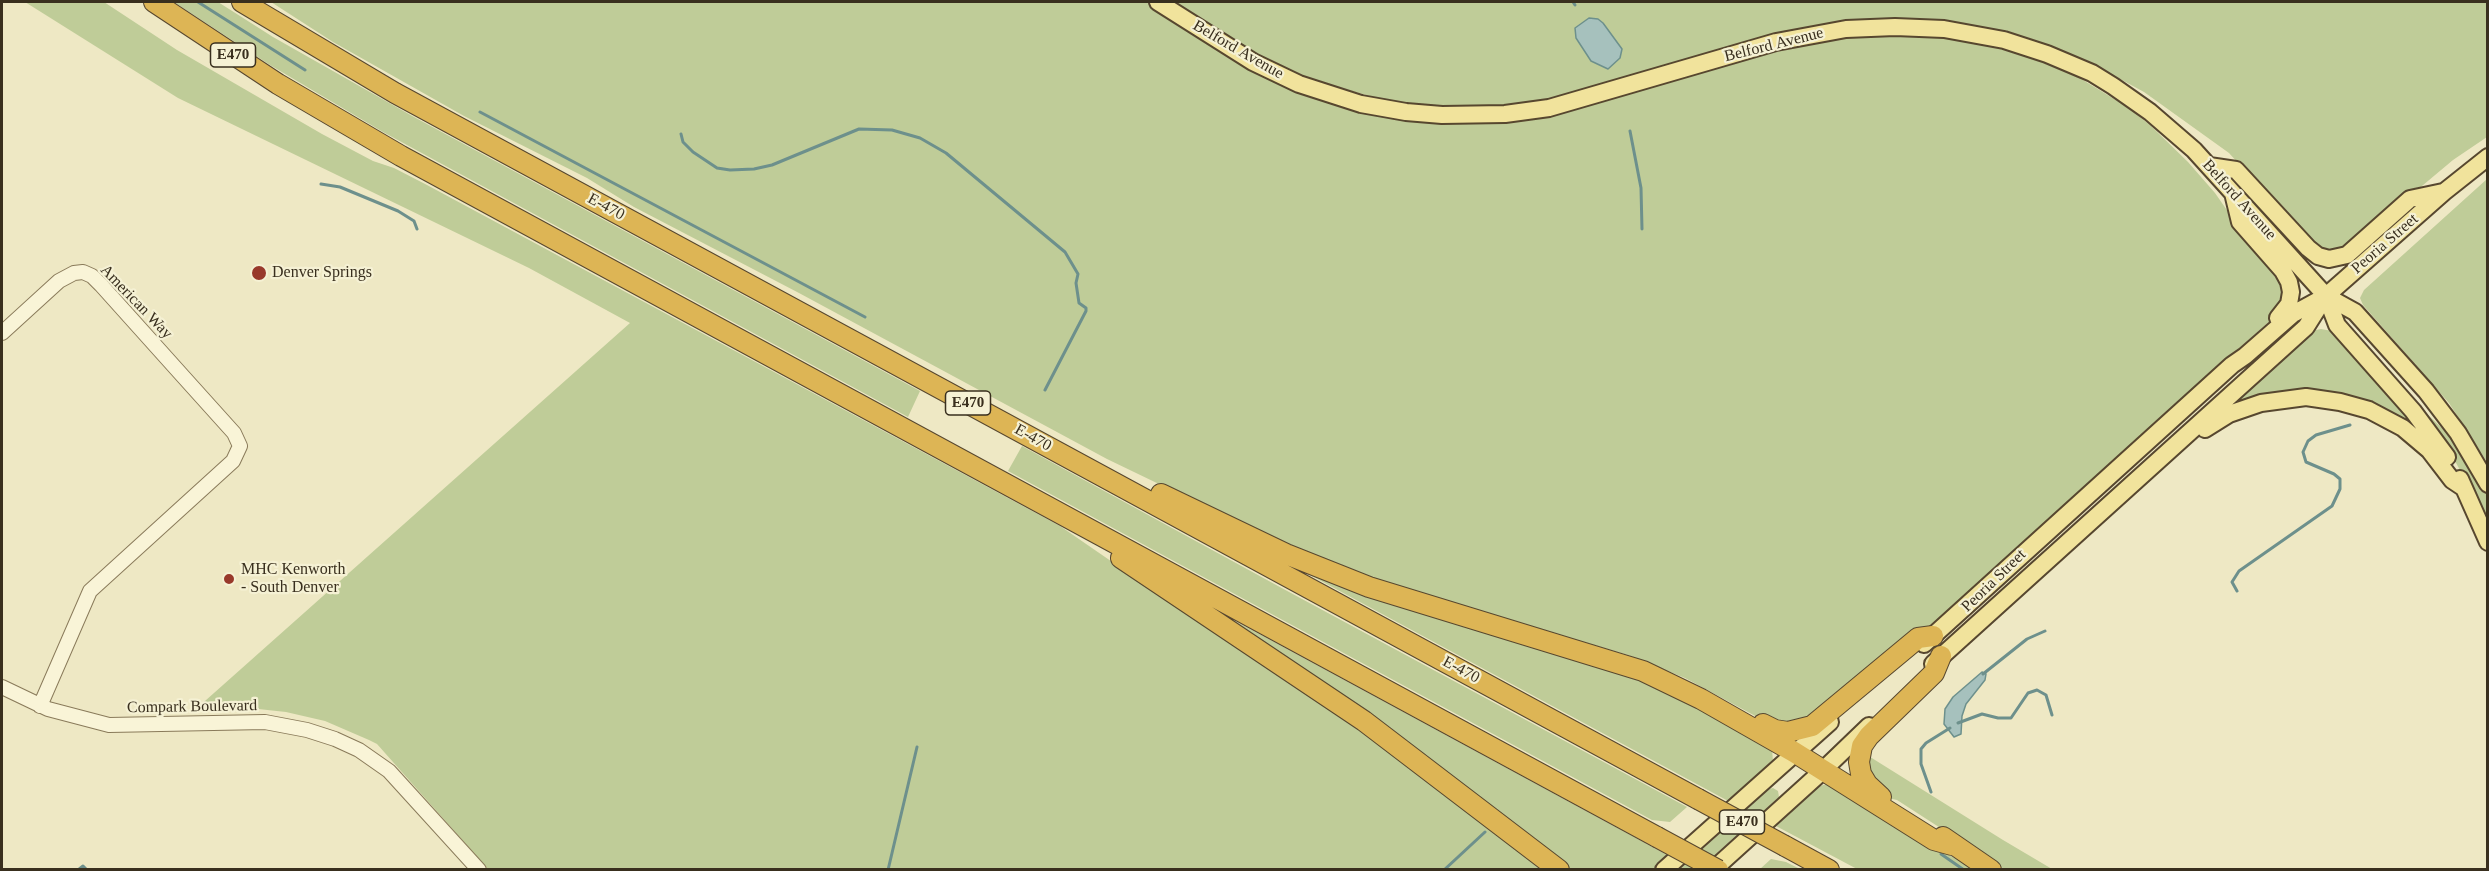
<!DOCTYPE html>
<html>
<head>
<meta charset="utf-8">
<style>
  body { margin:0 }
  #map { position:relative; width:2489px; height:871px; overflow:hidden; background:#eee8c4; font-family:"Times New Roman",serif }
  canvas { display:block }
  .frame { position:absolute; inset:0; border:3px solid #392f1e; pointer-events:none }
</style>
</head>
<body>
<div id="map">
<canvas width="2489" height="871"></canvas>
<div class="frame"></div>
</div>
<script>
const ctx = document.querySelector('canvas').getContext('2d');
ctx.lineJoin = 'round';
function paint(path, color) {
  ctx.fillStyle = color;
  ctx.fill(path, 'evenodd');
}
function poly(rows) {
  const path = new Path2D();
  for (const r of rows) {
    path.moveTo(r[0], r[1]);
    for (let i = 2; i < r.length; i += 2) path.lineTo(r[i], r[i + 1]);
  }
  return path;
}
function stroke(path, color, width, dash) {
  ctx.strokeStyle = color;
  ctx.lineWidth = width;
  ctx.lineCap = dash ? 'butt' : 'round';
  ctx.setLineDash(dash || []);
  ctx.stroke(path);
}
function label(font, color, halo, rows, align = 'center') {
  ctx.font = font + ' "Times New Roman",serif';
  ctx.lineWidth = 4.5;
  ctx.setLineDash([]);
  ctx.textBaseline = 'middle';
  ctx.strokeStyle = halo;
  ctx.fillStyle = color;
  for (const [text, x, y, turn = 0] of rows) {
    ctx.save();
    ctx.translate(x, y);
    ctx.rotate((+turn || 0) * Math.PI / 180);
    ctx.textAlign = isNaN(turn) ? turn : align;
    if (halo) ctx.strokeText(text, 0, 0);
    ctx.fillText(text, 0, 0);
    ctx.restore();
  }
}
paint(poly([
  [25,2,104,2,177,50,322,134,373,161,394,168,427,185,1060,526,1256,661,1350,722,1544,869,488,869,377,744,369,740,325,721,286,712,249,708,196,709,630,323,529,268,178,98],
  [174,2,218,2,273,37,414,117,920,391,908,417,383,132,270,65],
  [271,2,1146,2,1239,61,1457,123,1820,39,1878,34,1944,36,1999,46,2030,55,2078,77,2129,108,2151,126,2188,162,2215,193,2245,236,2286,285,2281,311,1933,623,1818,719,1802,725,1759,718,1685,678,1628,655,1354,575,1190,499,1107,459,799,293,634,207,587,178,464,116,333,42],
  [1173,2,2487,2,2487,137,2453,160,2342,253,2315,248,2229,153,2144,92,2087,61,2026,39,1901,19,1863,20,1819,25,1770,36,1559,97,1511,105,1453,108,1389,101,1314,81,1250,50],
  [2487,179,2487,462,2449,403,2363,305,2360,298,2364,290],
  [2321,329,2332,331,2424,433,2353,400,2233,407,2230,402,2311,331],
  [2428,415,2454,439,2480,481,2487,496,2487,520,2455,461,2426,418],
  [1022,446,1278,586,1687,807,1670,822,1652,820,1242,598,1008,471],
  [1297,568,1661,686,1772,749,1773,762,1730,802],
  [1212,609,1263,636,1669,856,1654,869,1571,869,1414,749],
  [1867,755,2003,840,2052,869,2004,869,1897,800,1888,798,1876,790],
  [1827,784,1935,848,1977,869,1857,869,1776,826,1820,786],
  [1773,788,1778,791,1779,797,1699,869,1679,870,1769,789],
  [1771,859,1786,862,1800,869,1760,869]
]), '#bfcc98');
const water = poly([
  [1589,18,1598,19,1603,23,1622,49,1620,58,1608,69,1591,61,1576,38,1575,28,1589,18],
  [1982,672,1986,674,1985,680,1966,704,1962,716,1961,734,1954,737,1944,724,1945,709,1953,697,1982,672]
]);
paint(water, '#a6c1bd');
stroke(water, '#6d908c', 1.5);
stroke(poly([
  [198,2,305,70],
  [1573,2,1575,5],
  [480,112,865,317],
  [1630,131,1641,188,1642,229],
  [681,134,683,142,693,152,717,168,730,170,754,169,772,165,859,129,892,130,920,138,946,153,1065,252,1078,274,1076,283,1079,303,1086,308,1086,311,1045,390],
  [321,184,340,187,398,211,414,221,417,229],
  [2237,591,2232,582,2239,571,2332,506,2340,489,2340,479,2334,474,2306,462,2303,452,2308,441,2316,435,2350,425],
  [1983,674,2027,639,2045,631],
  [1958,723,1982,714,1998,718,2011,718,2028,693,2037,690,2046,695,2052,715],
  [1931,792,1921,764,1921,749,1926,743,1950,728],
  [1941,854,1964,870],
  [78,870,83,866,87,870],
  [888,870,917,747],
  [1444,870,1485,832]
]), '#6d908c', 3);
const minor = poly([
  [2,333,59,281,74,273,83,272,92,276,101,285,180,373,234,433,240,446,233,461,90,591,40,706],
  [2,687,48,709,109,725,265,722,307,730,335,739,359,750,389,771,479,870]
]);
const major = poly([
  [1158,2,1253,62,1299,84,1361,104,1406,112,1442,115,1505,114,1549,108,1776,42,1846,29,1895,27,1944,29,2004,40,2047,54,2092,73,2113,86,2150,112,2194,150,2326,296,2355,312,2426,391,2458,433,2488,484],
  [2209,166,2236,170,2308,248,2318,256,2329,259,2347,255,2410,199,2443,192],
  [2233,193,2240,222,2283,271,2289,282,2291,292,2289,304,2278,318],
  [2326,296,2337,325,2413,411,2447,457],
  [2205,429,2229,414,2261,403,2306,397,2340,402,2369,410,2403,428,2429,450,2452,480,2464,488],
  [2460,479,2488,542],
  [1924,644,2232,365,2245,356,2293,314,2326,296,2444,192,2488,157],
  [1933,664,2306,327,2325,297],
  [1664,870,1830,722],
  [1713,870,1818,775,1869,726]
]);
const highway = poly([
  [154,2,278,84,401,156,1657,837],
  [242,2,395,93,1698,799],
  [1161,494,1286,554,1369,587,1643,671,1701,699,1794,752,1934,840,1952,845],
  [1121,558,1364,721,1559,870],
  [1763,724,1775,730,1788,732,1812,726,1918,638,1933,636],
  [1881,797,1867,784,1861,774,1859,762,1862,746,1869,736,1934,673,1941,656],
  [1943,837,1991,870],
  [1785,846,1829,870]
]);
stroke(minor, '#897a5a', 16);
stroke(major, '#57472f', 20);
stroke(highway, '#57472f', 22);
stroke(minor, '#f9f4d7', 14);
stroke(major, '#f1e39c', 16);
stroke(highway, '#ddb555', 20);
const highwayBridge = poly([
  [1698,799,1785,846],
  [1657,837,1718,870]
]);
stroke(highwayBridge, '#57472f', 22, []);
stroke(highwayBridge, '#ddb555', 20);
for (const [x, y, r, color] of [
  [259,273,8,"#98392a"],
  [229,579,6,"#98392a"]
]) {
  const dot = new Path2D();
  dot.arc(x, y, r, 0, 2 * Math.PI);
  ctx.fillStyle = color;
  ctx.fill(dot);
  stroke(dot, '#f5f1d4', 2);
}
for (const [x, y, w] of [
  [233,55,45],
  [968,403,45],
  [1742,822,45]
]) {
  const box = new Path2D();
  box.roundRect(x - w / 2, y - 12, w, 24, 4.5);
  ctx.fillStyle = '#f5f1d4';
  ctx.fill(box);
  stroke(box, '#392f1e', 1.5);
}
label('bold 15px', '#392f1e', null, [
  ["E470",233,55],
  ["E470",968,403],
  ["E470",1742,822]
]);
label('16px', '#392f1e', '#f5f1d4', [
  ["Belford Avenue",1774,45,-14],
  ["Belford Avenue",1238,50,30],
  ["Belford Avenue",2239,200,48],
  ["E-470",606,207,28],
  ["Peoria Street",2385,244,-41],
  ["American Way",136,302,46],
  ["E-470",1033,438,29],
  ["Peoria Street",1994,581,-44],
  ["E-470",1461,670,28],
  ["Compark Boulevard",192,707,-1]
]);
label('16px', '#392f1e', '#f5f1d4', [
  ["Denver Springs",272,273],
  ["MHC Kenworth",241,570],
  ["- South Denver",241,588]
], 'left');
</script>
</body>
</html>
